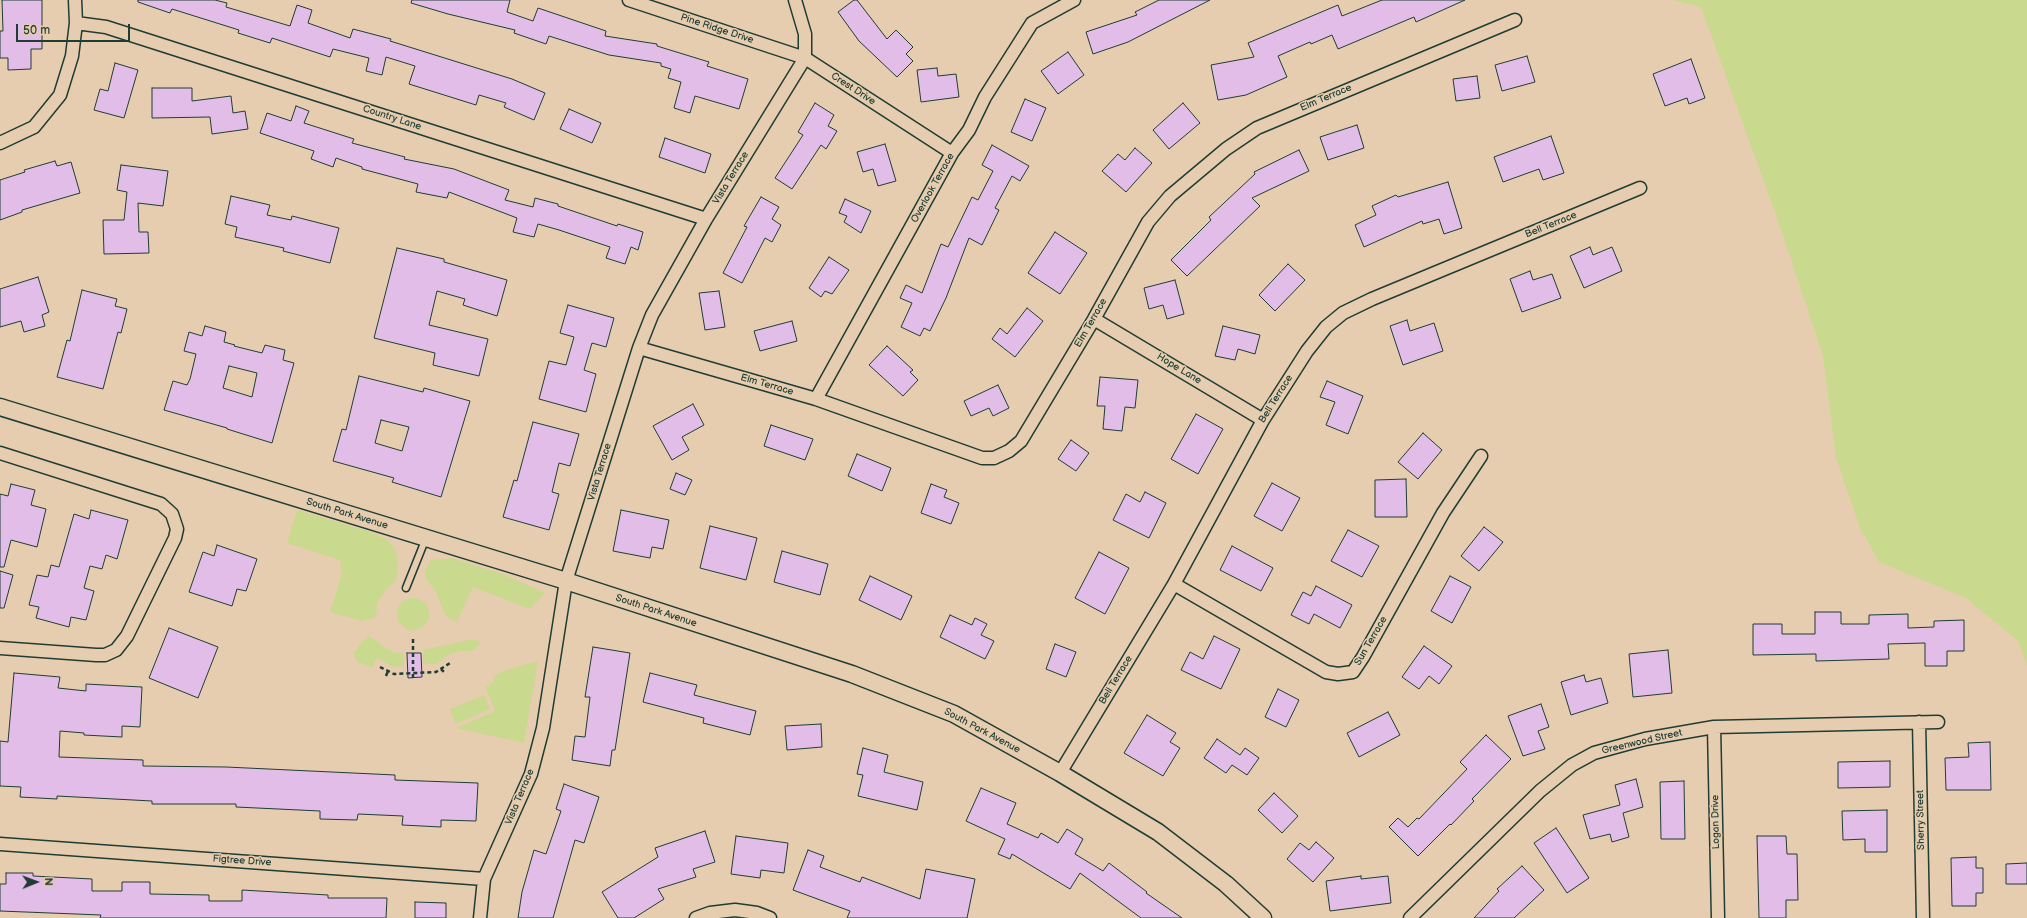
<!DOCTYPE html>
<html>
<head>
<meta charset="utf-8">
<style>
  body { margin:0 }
  #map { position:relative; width:2027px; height:918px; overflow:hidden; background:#e7cdaf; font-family:"Balsamiq Sans",sans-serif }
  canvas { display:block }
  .north { position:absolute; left:16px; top:862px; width:40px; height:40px; -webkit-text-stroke:3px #e7cdaf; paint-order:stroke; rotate:89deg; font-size:11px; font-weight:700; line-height:16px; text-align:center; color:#1f3d34 }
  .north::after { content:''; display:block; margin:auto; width:14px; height:18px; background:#1f3d34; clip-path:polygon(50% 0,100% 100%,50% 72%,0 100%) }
  .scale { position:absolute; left:16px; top:24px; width:114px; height:18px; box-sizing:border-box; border:2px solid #1f3d34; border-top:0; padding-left:5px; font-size:12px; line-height:14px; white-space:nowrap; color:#1f3d34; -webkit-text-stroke:3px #e7cdaf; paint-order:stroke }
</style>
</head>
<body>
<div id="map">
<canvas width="2027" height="918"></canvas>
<div class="north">N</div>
<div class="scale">50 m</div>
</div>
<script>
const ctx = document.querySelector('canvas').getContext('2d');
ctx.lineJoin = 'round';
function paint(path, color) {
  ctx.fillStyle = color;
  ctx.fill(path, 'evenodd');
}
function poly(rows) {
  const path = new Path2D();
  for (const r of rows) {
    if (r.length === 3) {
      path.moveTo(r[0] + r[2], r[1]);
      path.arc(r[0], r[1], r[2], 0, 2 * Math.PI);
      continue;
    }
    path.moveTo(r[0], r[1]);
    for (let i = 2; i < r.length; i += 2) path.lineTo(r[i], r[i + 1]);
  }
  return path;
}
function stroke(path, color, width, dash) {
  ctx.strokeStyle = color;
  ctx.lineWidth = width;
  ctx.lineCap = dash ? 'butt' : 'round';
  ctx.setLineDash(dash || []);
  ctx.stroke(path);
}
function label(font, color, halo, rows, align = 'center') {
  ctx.font = font + ' "Balsamiq Sans",sans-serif';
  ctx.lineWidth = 3;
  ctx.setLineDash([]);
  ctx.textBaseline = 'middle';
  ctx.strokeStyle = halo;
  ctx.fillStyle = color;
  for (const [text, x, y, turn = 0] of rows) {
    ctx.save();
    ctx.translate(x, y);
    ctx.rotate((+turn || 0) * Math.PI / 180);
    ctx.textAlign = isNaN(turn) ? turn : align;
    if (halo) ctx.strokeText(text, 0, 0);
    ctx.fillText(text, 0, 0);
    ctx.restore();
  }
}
paint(poly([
  [1674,0,2027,0,2027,666,2018,641,1966,598,1879,562,1860,528,1836,457,1823,356,1780,226,1701,7],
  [297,510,374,533,387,540,396,550,398,567,396,581,387,588,377,603,376,617,362,621,330,612,342,573,340,560,287,543],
  [452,558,505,575,545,593,530,609,473,587,457,622,446,616,435,590,425,578,426,569,431,560],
  [413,614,16],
  [368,635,392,652,404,654,404,666,393,667,377,658,372,668,357,661,353,653],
  [473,639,481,642,473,651,460,651,446,656,437,664,423,664,423,650],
  [538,661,524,743,456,728,495,711,485,687,494,682,493,677,503,671],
  [484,695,490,709,456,724,450,709]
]), '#c9d98d');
const building = poly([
  [2,0,42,0,42,49,31,49,31,69,8,70,8,58,0,58,0,31,3,31,2,0],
  [138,0,215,0,227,3,226,7,290,26,297,5,312,10,308,23,350,38,353,29,391,39,390,41,512,79,545,93,534,120,504,107,506,103,479,95,476,105,409,84,415,66,386,57,382,75,366,71,369,58,333,49,330,57,272,38,270,43,238,33,239,30,172,9,170,13,138,2,138,0],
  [412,0,510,0,507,12,533,21,538,8,606,31,605,36,657,44,657,46,709,62,707,66,748,79,739,109,695,96,690,113,674,108,681,82,668,78,671,69,661,66,661,63,609,55,549,36,546,44,514,33,515,30,448,14,411,3,412,0],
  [854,0,857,0,887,39,896,30,913,47,906,54,913,61,897,77,859,41,838,12,854,0],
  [1159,0,1210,0,1128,42,1093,54,1086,32,1137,15,1135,12,1159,0],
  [1382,0,1465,0,1416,22,1414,17,1338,49,1332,35,1311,44,1310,42,1278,56,1287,77,1246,95,1218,100,1211,65,1254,57,1248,43,1338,5,1342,16,1382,0],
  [1068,52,1084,75,1058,94,1041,71,1068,52],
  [1527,56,1535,82,1502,91,1495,65,1527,56],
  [1691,59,1705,98,1689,104,1687,98,1665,106,1653,74,1691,59],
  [115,63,138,70,124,118,94,110,100,89,108,91,115,63],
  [937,68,938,76,956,74,959,97,921,102,917,70,937,68],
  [1477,76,1480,98,1456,101,1453,79,1477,76],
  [152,88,192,88,192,101,231,96,233,113,245,111,248,129,212,134,210,117,152,118,152,88],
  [1025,99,1046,108,1032,141,1011,132,1025,99],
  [815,103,834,115,828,126,837,131,826,149,821,145,792,189,775,178,803,135,798,132,815,103],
  [1183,103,1200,123,1169,149,1153,130,1183,103],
  [296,106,309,111,304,123,354,139,352,143,405,157,404,159,454,169,509,190,505,200,533,207,535,198,558,204,558,206,617,226,618,224,643,232,638,250,631,247,625,264,606,258,610,247,559,230,538,224,534,237,513,232,517,218,449,192,447,198,416,192,418,184,362,169,362,167,336,158,333,167,311,159,314,151,260,133,267,113,291,121,296,106],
  [569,109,601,123,592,143,560,129,569,109],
  [1357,125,1364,148,1328,160,1320,137,1357,125],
  [1551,136,1564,173,1543,180,1539,169,1503,182,1494,157,1551,136],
  [665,138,711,154,705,173,659,157,665,138],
  [885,144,896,181,878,186,873,169,863,172,857,152,885,144],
  [992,145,1029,166,1020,181,1012,176,995,208,999,210,982,245,969,238,946,298,930,331,924,328,920,336,901,327,912,303,900,298,906,285,922,293,941,244,948,247,972,197,978,200,993,171,982,165,992,145],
  [1135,148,1152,163,1126,192,1102,171,1118,154,1125,160,1135,148],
  [1299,150,1309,171,1252,198,1260,206,1187,276,1171,260,1211,220,1209,217,1255,174,1254,172,1299,150],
  [55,161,57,166,71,162,80,193,22,210,22,212,0,220,0,180,25,172,24,170,55,161],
  [121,165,168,171,163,206,138,203,139,232,148,232,149,253,104,254,103,220,124,220,127,192,117,190,121,165],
  [1448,182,1462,228,1444,234,1439,219,1423,224,1422,221,1364,247,1355,225,1376,215,1372,206,1396,195,1398,197,1448,182],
  [231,196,270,205,267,215,291,220,292,216,339,228,330,263,283,251,284,248,235,237,237,227,225,224,231,196],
  [761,197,779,207,772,219,781,225,772,242,765,238,742,283,723,273,747,227,744,226,761,197],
  [845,199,871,211,861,233,844,222,847,216,839,213,845,199],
  [1055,232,1087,253,1060,294,1028,273,1055,232],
  [1590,247,1593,255,1612,247,1622,271,1584,288,1570,256,1590,247],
  [397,248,444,259,444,262,507,280,497,316,463,305,465,299,437,291,429,325,488,339,479,376,433,365,435,353,374,338,397,248],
  [829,257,849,270,832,294,825,291,821,297,809,288,829,257],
  [1288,264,1305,280,1275,311,1259,295,1288,264],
  [1530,271,1533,280,1552,274,1561,298,1522,312,1510,279,1530,271],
  [38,277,49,312,42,315,45,326,24,332,21,321,0,327,0,289,38,277],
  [1175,280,1184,314,1167,319,1163,305,1149,309,1144,288,1175,280],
  [82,290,117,299,115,306,127,309,121,333,118,332,103,389,57,377,67,340,70,341,82,290],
  [719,291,725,327,705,330,699,293,719,291],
  [568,305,614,318,606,347,592,343,584,370,596,374,586,412,539,399,549,361,566,365,574,337,560,333,568,305],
  [1027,308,1043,321,1015,357,992,339,1000,328,1007,334,1027,308],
  [1407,320,1410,331,1434,323,1443,351,1403,365,1390,326,1407,320],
  [792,321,797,341,760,351,754,331,792,321],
  [205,326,226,332,224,342,235,345,234,346,262,353,265,345,285,350,283,360,294,363,272,443,227,429,227,428,164,410,173,381,187,385,190,379,196,354,184,351,189,332,202,336,205,326],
  [229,366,257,373,252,397,223,388,229,366],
  [1223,326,1260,335,1255,354,1238,349,1235,360,1215,356,1223,326],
  [887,346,913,370,910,372,918,380,903,396,869,365,887,346],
  [359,376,423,392,424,388,470,401,441,497,392,482,394,478,333,461,342,429,346,430,359,376],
  [381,420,409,427,402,451,375,443,381,420],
  [1100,377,1138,380,1135,408,1125,407,1122,431,1103,429,1105,406,1097,406,1100,377],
  [1327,381,1363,396,1348,434,1326,425,1335,402,1320,397,1327,381],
  [998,385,1009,408,993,416,989,408,971,416,964,401,998,385],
  [693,404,704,425,682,437,689,450,672,460,653,426,693,404],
  [1196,414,1223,429,1198,474,1171,459,1196,414],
  [533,422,579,434,570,466,559,463,552,492,559,494,549,530,503,517,514,480,517,481,533,422],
  [771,425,813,439,805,460,764,446,771,425],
  [1423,433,1442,450,1418,479,1398,462,1423,433],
  [1071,440,1089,453,1076,471,1058,459,1071,440],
  [857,454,891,468,882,491,848,476,857,454],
  [676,473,692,480,685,495,670,489,676,473],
  [1406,479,1407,517,1375,517,1375,480,1406,479],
  [1272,483,1300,498,1282,531,1254,516,1272,483],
  [11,484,35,490,31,505,46,509,37,547,11,540,4,567,0,567,0,494,8,496,11,484],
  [931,484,947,490,944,497,959,503,951,524,921,513,931,484],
  [1145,492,1166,503,1149,538,1113,520,1126,494,1140,502,1145,492],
  [91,510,128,520,117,559,106,555,102,569,90,566,84,588,94,591,86,620,71,617,69,627,36,618,39,607,29,605,37,575,48,577,51,565,59,567,74,514,89,519,91,510],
  [621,510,669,520,663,549,652,547,650,558,613,551,621,510],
  [710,526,757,538,746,580,700,568,710,526],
  [1484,527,1503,542,1479,571,1461,556,1484,527],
  [1348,530,1379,546,1362,577,1331,561,1348,530],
  [217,545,257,559,246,591,237,589,232,606,189,592,203,552,214,556,217,545],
  [1232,546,1273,568,1261,591,1220,570,1232,546],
  [782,551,828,564,820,595,774,582,782,551],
  [1099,552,1129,568,1105,614,1075,598,1099,552],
  [0,571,13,575,4,608,0,608,0,571],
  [870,576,912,596,901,620,859,600,870,576],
  [1450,576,1471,587,1452,623,1431,611,1450,576],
  [1316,586,1352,605,1340,628,1314,614,1309,624,1291,615,1303,592,1311,596,1316,586],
  [1815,612,1841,612,1841,624,1869,624,1869,615,1908,614,1908,628,1934,627,1934,621,1964,620,1964,651,1947,651,1947,666,1925,666,1925,643,1888,644,1889,659,1816,661,1816,654,1753,655,1753,624,1782,624,1782,634,1815,634,1815,612],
  [950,615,972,625,975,618,987,624,981,635,994,641,985,659,940,637,950,615],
  [169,628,218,647,198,698,149,678,169,628],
  [1214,636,1240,649,1221,689,1181,670,1190,652,1203,659,1214,636],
  [1055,644,1076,652,1066,677,1046,669,1055,644],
  [1424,646,1452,666,1439,684,1429,676,1419,689,1402,677,1424,646],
  [593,647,630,653,615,750,612,750,610,766,572,760,575,736,585,737,590,697,585,697,593,647],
  [1668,650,1672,693,1633,697,1629,654,1668,650],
  [407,653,421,653,422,677,408,678,407,653],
  [14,673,60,677,58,688,86,691,86,684,142,687,140,727,122,726,122,737,84,735,84,733,60,731,59,757,143,760,143,766,226,767,395,775,395,780,478,783,476,821,441,820,441,827,402,825,403,816,358,814,357,820,320,819,320,811,236,807,236,804,152,804,152,801,57,796,57,799,20,797,21,787,0,786,0,741,8,742,14,673],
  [650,673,697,685,694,695,756,711,750,735,703,723,704,718,643,702,650,673],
  [1584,675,1586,682,1601,678,1608,703,1571,715,1561,682,1584,675],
  [1278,689,1299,700,1286,727,1265,717,1278,689],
  [1541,704,1549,727,1538,731,1545,749,1523,756,1508,716,1541,704],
  [1388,712,1400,735,1359,757,1347,733,1388,712],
  [1147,715,1176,733,1170,742,1180,748,1163,776,1124,753,1147,715],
  [821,724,822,747,787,750,785,726,821,724],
  [1486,735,1511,759,1472,799,1474,801,1451,825,1450,824,1418,856,1389,827,1398,818,1408,827,1417,818,1419,819,1467,769,1460,762,1486,735],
  [1217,739,1240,755,1245,748,1259,758,1247,775,1232,765,1226,773,1204,758,1217,739],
  [1990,742,1991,790,1946,790,1945,758,1969,757,1968,743,1990,742],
  [863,748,888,755,884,772,923,782,917,810,858,796,863,775,857,774,863,748],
  [1890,761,1890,787,1838,788,1838,762,1890,761],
  [1636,779,1643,807,1623,813,1629,837,1612,842,1610,834,1590,839,1583,815,1620,805,1615,785,1636,779],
  [1684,781,1685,839,1661,839,1660,782,1684,781],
  [564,784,599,797,584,843,575,840,553,918,518,918,522,892,534,850,546,854,561,811,556,809,564,784],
  [981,788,1016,803,1007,824,1038,838,1041,833,1058,843,1067,829,1083,839,1075,854,1103,871,1109,863,1147,892,1146,893,1182,918,1141,918,1080,873,1070,889,1012,854,1010,859,998,854,1005,839,966,821,981,788],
  [1274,793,1298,816,1282,833,1258,810,1274,793],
  [1887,810,1887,852,1865,852,1865,839,1843,840,1842,811,1887,810],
  [1556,828,1589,878,1567,893,1534,843,1556,828],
  [705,831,715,862,693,869,696,877,658,889,664,899,634,918,618,918,602,892,658,857,655,848,705,831],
  [736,836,788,843,784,873,761,870,760,878,731,874,736,836],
  [1757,836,1786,836,1787,854,1797,854,1798,900,1786,900,1786,918,1759,918,1757,836],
  [1316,842,1334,858,1313,882,1287,859,1300,843,1309,850,1316,842],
  [808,850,824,856,820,867,860,882,862,877,920,899,926,869,975,879,967,918,847,918,850,911,793,890,808,850],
  [1976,857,1976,868,1983,868,1983,893,1976,893,1976,906,1952,906,1951,858,1976,857],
  [2027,863,2027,884,2006,884,2006,864,2027,863],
  [1522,866,1544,890,1514,918,1474,918,1499,891,1497,889,1522,866],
  [6,873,33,873,33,876,92,879,92,891,122,891,122,882,150,882,150,894,209,895,209,901,242,901,242,890,328,895,328,898,387,898,386,918,100,918,101,915,0,911,0,884,6,884,6,873],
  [1361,876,1361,879,1388,876,1391,903,1330,911,1326,881,1361,876],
  [415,902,446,903,446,918,415,918,415,902]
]);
paint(building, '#e1bde8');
stroke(building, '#1f3d34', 1);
const service = poly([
  [406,588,426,538]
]);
const minor = poly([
  [795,0,805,34,805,58,952,153],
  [76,23,106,27,706,219],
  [0,143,34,127,60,95,72,56,76,23,75,0],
  [1094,319,1263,420],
  [639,348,816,399,982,458,994,458,1009,451,1021,441,1094,319,1148,222,1170,196,1226,149,1257,128,1515,20],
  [816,399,952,153,969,130,985,97,1032,23,1074,0],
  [0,453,161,504,172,514,177,529,175,538,127,636,116,650,105,655,96,655,0,648],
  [1174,584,1326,672,1338,674,1353,672,1363,657,1443,513,1481,456],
  [1919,722,1923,918],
  [1714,727,1718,918],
  [1060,773,1174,584,1263,420,1307,351,1326,327,1343,313,1372,299,1640,188],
  [0,844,484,879],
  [480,918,484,879,531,774,543,728,566,581,639,348,652,315,706,219,805,58,629,0],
  [696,918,710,913,735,910,757,913,770,918],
  [1410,918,1540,791,1572,765,1594,753,1645,739,1714,727,1938,722]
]);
const tertiary = poly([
  [0,407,566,581,852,674,954,714,1060,773,1158,832,1226,884,1263,918]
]);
stroke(service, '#1f3d34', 9);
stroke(minor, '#1f3d34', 15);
stroke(tertiary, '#1f3d34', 19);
stroke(poly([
  [413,639,413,678],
  [380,667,394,674,436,672,450,663],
  [441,669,445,673],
  [386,676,388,671]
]), '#1f3d34', 2.5, [4, 3]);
stroke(service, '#e7cdaf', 6);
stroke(minor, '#e7cdaf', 12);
stroke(tertiary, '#e7cdaf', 16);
label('10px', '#1f3d34', '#e7cdaf', [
  ["Pine Ridge Drive",717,29,18],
  ["Crest Drive",853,89,33],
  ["Elm Terrace",1326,98,-23],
  ["Country Lane",392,118,18],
  ["Vista Terrace",731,178,-59],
  ["Overlook Terrace",933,188,-61],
  ["Bell Terrace",1551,225,-22],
  ["Elm Terrace",1091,323,-60],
  ["Hope Lane",1179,369,31],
  ["Elm Terrace",767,385,16],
  ["Bell Terrace",1276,399,-58],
  ["Vista Terrace",600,472,-73],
  ["South Park Avenue",347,514,17],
  ["South Park Avenue",656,611,18],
  ["Sun Terrace",1371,641,-60],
  ["Bell Terrace",1116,680,-59],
  ["South Park Avenue",982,731,28],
  ["Greenwood Street",1642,742,-13],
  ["Vista Terrace",520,797,-67],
  ["Sherry Street",1921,820,-91],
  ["Logan Drive",1716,822,-91],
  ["Figtree Drive",242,861,4]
]);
</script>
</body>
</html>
